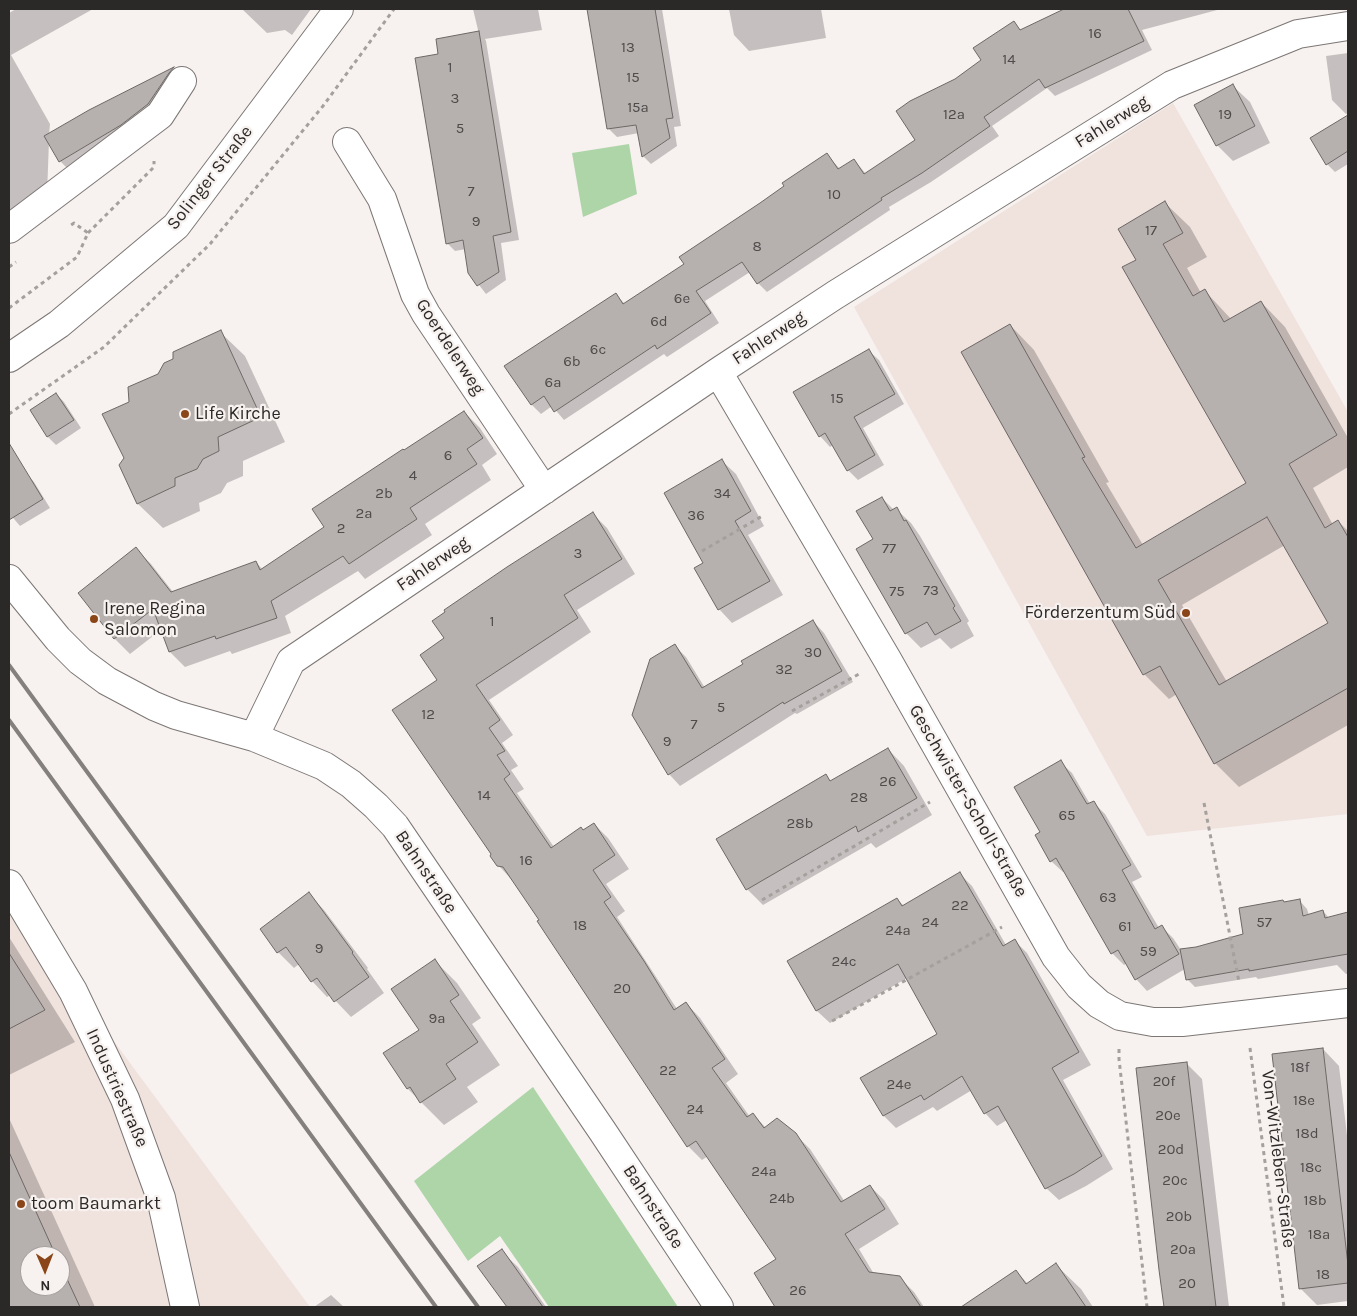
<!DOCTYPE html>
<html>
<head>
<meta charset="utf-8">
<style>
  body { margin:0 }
  #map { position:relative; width:1357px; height:1316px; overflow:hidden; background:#f7f1ef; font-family:Karla,sans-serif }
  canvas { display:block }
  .frame { position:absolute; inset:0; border:10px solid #2b2928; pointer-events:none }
  .north { position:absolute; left:20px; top:1246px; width:50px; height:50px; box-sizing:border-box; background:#f7f1ef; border:1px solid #a5a19f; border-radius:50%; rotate:179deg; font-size:14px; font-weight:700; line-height:20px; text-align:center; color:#2b2928 }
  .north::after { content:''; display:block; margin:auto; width:18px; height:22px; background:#8a4618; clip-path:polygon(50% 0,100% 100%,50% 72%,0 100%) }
</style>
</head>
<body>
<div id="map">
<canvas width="1357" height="1316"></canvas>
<div class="frame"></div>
<div class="north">N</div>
</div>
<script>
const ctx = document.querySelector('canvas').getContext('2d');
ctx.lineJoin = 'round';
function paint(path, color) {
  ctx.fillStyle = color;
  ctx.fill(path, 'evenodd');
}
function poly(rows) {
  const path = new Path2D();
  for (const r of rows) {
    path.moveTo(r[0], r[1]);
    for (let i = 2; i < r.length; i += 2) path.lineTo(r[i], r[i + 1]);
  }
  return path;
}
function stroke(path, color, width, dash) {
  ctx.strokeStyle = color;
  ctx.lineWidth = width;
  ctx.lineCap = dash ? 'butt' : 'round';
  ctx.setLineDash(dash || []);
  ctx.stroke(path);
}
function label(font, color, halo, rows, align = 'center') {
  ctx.font = font + ' Karla,sans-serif';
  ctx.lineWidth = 4.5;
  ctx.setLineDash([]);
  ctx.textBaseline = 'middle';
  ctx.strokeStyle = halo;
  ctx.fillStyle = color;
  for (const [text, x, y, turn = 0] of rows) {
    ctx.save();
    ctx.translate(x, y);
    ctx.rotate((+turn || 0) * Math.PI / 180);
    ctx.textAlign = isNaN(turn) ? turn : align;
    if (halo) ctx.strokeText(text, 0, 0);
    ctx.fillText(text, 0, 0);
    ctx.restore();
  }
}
paint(poly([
  [1173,103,1348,412,1348,814,1147,836,854,307],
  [9,899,310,1307,9,1307],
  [30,1256,60,1256,60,1286,30,1286]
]), '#f0e2dd');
paint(poly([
  [629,144,637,194,583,217,572,153],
  [533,1087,678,1307,549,1307,500,1236,468,1261,414,1181]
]), '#add5a8');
paint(poly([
  [16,9,93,9,11,55,50,124,49,135,89,111,174,69,181,76,156,112,68,169,60,161,49,141,46,221,9,219,9,13],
  [242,9,311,9,292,35,285,30,267,33],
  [473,9,538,9,542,30,485,39,486,41,519,240,501,243,506,280,486,294,469,272,466,249,455,251,447,243,440,55,437,40,479,32,478,30],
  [589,9,662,9,681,126,674,127,677,146,651,164,643,156,639,133,617,137,609,129],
  [729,9,821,9,826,38,749,51,734,35],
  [1067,9,1221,9,1142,30,1152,50,1055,96,1047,88,992,126,999,136,931,182,889,207,890,210,767,292,758,283,750,272,705,301,719,323,667,357,664,354,564,420,552,406,541,414,532,405,506,367,616,295,625,304,686,264,761,204,827,155,840,169,854,160,866,174,917,141,955,80,983,60,1013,22,1022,31],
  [1348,53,1348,113,1346,114,1332,100,1326,56],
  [1233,86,1250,102,1270,143,1233,161,1217,145],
  [1348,116,1348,164,1335,172,1327,164,1312,138],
  [1165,203,1190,227,1207,257,1187,268,1201,293,1205,291,1231,319,1261,302,1285,327,1348,438,1348,467,1313,488,1333,525,1338,521,1348,531,1348,725,1239,787,1215,763,1177,694,1169,699,1144,674,1010,325,1034,350,1109,482,1106,483,1143,545,1247,483,1137,260],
  [1285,545,1329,623,1227,682,1182,605],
  [220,332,245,356,285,442,243,461,243,476,227,483,221,493,199,503,200,511,163,528,138,504,121,465,125,458,130,403,158,375],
  [868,350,879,360,904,404,863,428,884,465,858,480,848,470,833,445,830,447,820,436],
  [56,394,64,402,81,428,56,445,48,437,32,410],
  [464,412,480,428,497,454,482,465,491,480,425,524,432,535,365,579,358,571,285,616,291,633,232,654,230,651,185,667,170,652,162,629,130,654,114,638,136,549,151,564,173,592,256,562,263,570,326,528,404,452],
  [722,461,736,474,764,526,748,535,783,595,732,623,719,609,705,563],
  [26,473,34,482,50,508,20,526,9,513,9,484],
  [882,498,894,510,896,509,911,523,920,536,969,621,967,623,974,636,951,649,940,638,921,648,906,633,857,549,874,539],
  [593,514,607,528,635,574,577,610,591,632,489,700,513,735,502,743,518,766,511,770,524,789,517,793,554,847,594,824,608,838,629,869,606,884,625,911,617,917,677,1009,686,1003,700,1018,738,1074,726,1083,750,1117,753,1114,766,1128,795,1134,810,1149,845,1202,870,1186,884,1200,899,1224,859,1249,874,1274,900,1278,914,1292,924,1307,777,1307,756,1273,778,1260,708,1156,702,1160,688,1146,541,920,512,880,498,865,492,854,439,680,446,639],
  [813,621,824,633,853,682,797,714,795,713,680,786,669,774,675,646,686,657,705,688],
  [888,749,904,766,932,815,876,848,871,843,763,905,747,889,826,776,832,782],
  [1060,762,1072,773,1090,804,1093,802,1105,814,1142,877,1132,882,1159,928,1162,927,1173,938,1181,950,1197,948,1244,935,1285,903,1299,900,1307,909,1309,915,1323,911,1329,918,1348,914,1348,974,1346,974,1337,965,1258,979,1256,977,1195,987,1187,979,1185,969,1147,991,1136,979,1127,963,1124,965,1112,953,1065,871,1063,872,1051,861,1041,832],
  [960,874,972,886,1006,945,1015,941,1027,953,1091,1065,1063,1080,1113,1169,1086,1186,1059,1200,1046,1188,1007,1120,997,1126,985,1113,972,1090,937,1111,933,1107,896,1128,884,1116,862,1079,939,1034,907,978,830,1023,817,1011,788,961,897,899,904,906],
  [309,894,324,910,368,968,367,969,384,993,351,1017,330,995,327,997,312,981,299,964,294,968,278,952],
  [9,937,75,1042,9,1075],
  [435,961,457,983,481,1018,472,1024,500,1065,467,1087,478,1102,444,1125,408,1089],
  [1323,1049,1339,1066,1348,1144,1348,1301,1317,1305,1300,1288],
  [1186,1063,1202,1079,1229,1307,1166,1307,1138,1069],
  [9,1118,95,1307,9,1307],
  [30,1256,60,1256,60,1286,30,1286],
  [501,1251,518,1267,546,1307,508,1307,479,1266],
  [1056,1265,1081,1289,1093,1307,989,1307,995,1303,1016,1271,1028,1284],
  [331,1295,344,1307,314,1307]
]), '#0003');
const building = poly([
  [587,9,655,9,673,118,666,119,670,138,642,157,636,125,607,129,587,9],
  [1064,9,1128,9,1144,41,1045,88,1039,79,984,117,990,126,922,173,881,198,882,200,757,284,742,262,696,291,711,313,657,349,655,345,554,412,544,396,531,405,504,366,616,293,623,304,684,264,679,257,760,203,784,186,782,183,827,153,838,169,854,159,864,174,915,140,896,111,910,101,955,79,981,60,973,48,1014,21,1020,30,1064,9],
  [479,31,511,232,493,236,499,272,477,286,468,273,463,240,446,244,415,58,438,54,436,39,479,31],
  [174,67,169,73,148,104,121,125,59,162,44,136,89,110,174,67],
  [1233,84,1255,126,1216,146,1194,105,1233,84],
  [1348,115,1348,151,1326,165,1310,138,1348,115],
  [1165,201,1183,233,1163,244,1193,296,1205,289,1224,322,1261,301,1337,435,1289,464,1325,528,1338,520,1348,537,1348,688,1214,764,1160,666,1143,675,961,352,1010,324,1085,457,1082,458,1136,548,1246,483,1122,267,1136,260,1118,229,1165,201],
  [1267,517,1328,623,1219,685,1158,580,1267,517],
  [221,330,261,417,218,437,219,451,203,459,197,469,175,478,175,486,137,504,119,465,124,458,102,414,129,402,128,387,158,374,164,363,173,359,173,352,221,330],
  [869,349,895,394,854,417,875,455,847,471,825,433,819,437,793,392,869,349],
  [56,393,74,420,47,437,30,410,56,393],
  [464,411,483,438,467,449,477,464,410,508,417,519,394,534,349,564,343,556,271,601,277,618,216,639,215,636,169,652,153,609,114,639,78,593,136,547,171,592,256,561,260,570,324,527,312,509,403,449,404,450,464,411],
  [9,443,43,499,9,520,9,443],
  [722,459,751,511,735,521,770,581,718,610,694,568,703,563,664,493,722,459],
  [882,497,890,511,897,507,904,521,906,520,955,606,953,608,961,621,935,635,927,622,905,634,856,549,873,539,856,511,882,497],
  [593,512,622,559,564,595,578,618,476,685,500,720,489,728,505,751,497,755,510,774,504,779,551,848,581,827,583,830,594,823,615,855,593,870,611,897,604,902,644,961,674,1010,686,1002,725,1059,712,1068,747,1117,753,1113,764,1128,777,1118,796,1133,841,1202,870,1185,885,1209,845,1234,869,1272,900,1276,921,1307,775,1307,754,1273,776,1259,696,1141,687,1147,537,921,539,920,503,867,497,866,490,856,491,854,392,710,437,680,420,655,444,638,432,621,445,612,444,610,507,567,593,512],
  [813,620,842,671,784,704,783,702,668,775,632,715,650,659,675,644,702,688,743,664,741,661,813,620],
  [888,748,917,798,858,832,856,826,746,890,716,839,826,774,830,781,888,748],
  [1061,760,1087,804,1094,801,1131,865,1122,870,1155,929,1162,925,1179,954,1135,980,1118,950,1111,954,1056,858,1050,862,1035,835,1040,832,1014,787,1061,760],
  [960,872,1003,946,1015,939,1079,1052,1052,1068,1102,1156,1074,1174,1045,1189,998,1106,984,1114,962,1076,924,1100,921,1095,883,1116,860,1078,937,1034,898,964,816,1011,787,961,897,898,902,906,960,872],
  [309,892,353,952,352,953,369,977,334,1002,317,978,311,982,286,947,277,953,260,929,309,892],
  [1300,899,1303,916,1323,910,1325,918,1348,912,1348,954,1249,971,1249,969,1186,980,1180,949,1196,947,1243,934,1239,908,1283,900,1284,902,1300,899],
  [9,953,45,1010,9,1029,9,953],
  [435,959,459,995,450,1001,478,1042,446,1064,456,1079,420,1103,410,1087,407,1089,383,1053,419,1030,391,989,435,959],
  [1323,1048,1348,1265,1348,1283,1299,1289,1272,1054,1323,1048],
  [1187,1062,1191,1096,1216,1307,1164,1307,1159,1270,1136,1068,1187,1062],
  [9,1152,56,1256,30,1256,30,1286,60,1286,60,1264,80,1307,9,1307,9,1152],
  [502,1249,543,1307,507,1307,477,1266,502,1249],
  [1056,1263,1086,1307,961,1307,1016,1270,1026,1284,1056,1263]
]);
paint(building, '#b6b0ae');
stroke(building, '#6d6866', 1);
const minor = poly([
  [347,142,382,199,415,294,426,314,544,490],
  [9,229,160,115,182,81],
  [718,372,887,659,1056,957,1079,986,1099,1004,1120,1016,1153,1022,1182,1022,1348,1003],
  [9,579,58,639,80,661,107,681,154,706,176,715,254,737,324,766,351,784,376,806,395,826,603,1132,719,1307],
  [254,737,291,661,718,372,835,295,1172,85,1298,34,1348,26],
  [9,884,73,991,125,1099,161,1198,185,1307]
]);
const major = poly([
  [9,358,59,324,176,226,339,9]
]);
stroke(minor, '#7c7775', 30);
stroke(major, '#7c7775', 30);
stroke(poly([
  [88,233,154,167,154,161],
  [9,267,16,262],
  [9,308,77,257,88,233,74,223,71,225],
  [9,414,104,347,210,244,323,106,394,9],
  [702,551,764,515],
  [792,711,859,674],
  [1204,803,1239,982],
  [762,900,930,802],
  [832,1021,1002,927],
  [1250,1048,1284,1307],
  [1119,1049,1119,1059,1147,1307]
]), '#a4a09e', 3, [4, 4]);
stroke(minor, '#fff', 28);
stroke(major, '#fff', 28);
stroke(poly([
  [9,665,478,1307],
  [9,720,436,1307]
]), '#83807e', 4);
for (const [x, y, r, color] of [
  [185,414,5,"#8a4618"],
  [1186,613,5,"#8a4618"],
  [94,619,5,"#8a4618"],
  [21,1204,5,"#8a4618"]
]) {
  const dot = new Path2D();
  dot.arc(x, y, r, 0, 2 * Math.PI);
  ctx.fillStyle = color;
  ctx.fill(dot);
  stroke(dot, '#f7f1ef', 2);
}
label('15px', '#4e4b4a', null, [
  ["16",1095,34],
  ["13",628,48],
  ["14",1009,60],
  ["1",450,68],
  ["15",633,78],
  ["3",455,99],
  ["15a",638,108],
  ["12a",954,115],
  ["19",1225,115],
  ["5",460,129],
  ["7",471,192],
  ["10",834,195],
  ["9",476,222],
  ["17",1151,231],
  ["8",757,247],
  ["6e",682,299],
  ["6d",659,322],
  ["6c",598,350],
  ["6b",572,362],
  ["6a",553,383],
  ["15",837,399],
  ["6",448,456],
  ["4",413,476],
  ["2b",384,494],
  ["34",722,494],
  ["2a",364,514],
  ["36",696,516],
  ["2",341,529],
  ["77",889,549],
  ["3",578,554],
  ["73",931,591],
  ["75",897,592],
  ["1",492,622],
  ["30",813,653],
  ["32",784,670],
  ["5",721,708],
  ["12",428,715],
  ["7",694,725],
  ["9",667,742],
  ["26",888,782],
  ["14",484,796],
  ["28",859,798],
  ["65",1067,816],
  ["28b",800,824],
  ["16",526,861],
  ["63",1108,898],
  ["22",960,906],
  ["24",930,923],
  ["57",1264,923],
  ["18",580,926],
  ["61",1125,927],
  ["24a",898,931],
  ["9",319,949],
  ["59",1148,952],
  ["24c",844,962],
  ["20",622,989],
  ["9a",437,1019],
  ["18f",1300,1068],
  ["22",668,1071],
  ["20f",1164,1082],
  ["24e",899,1085],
  ["18e",1304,1101],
  ["24",695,1110],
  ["20e",1168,1116],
  ["18d",1307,1134],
  ["20d",1171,1150],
  ["18c",1311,1168],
  ["24a",764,1172],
  ["20c",1175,1181],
  ["24b",782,1199],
  ["18b",1315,1201],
  ["20b",1179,1217],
  ["18a",1319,1235],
  ["20a",1183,1250],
  ["18",1323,1275],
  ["20",1187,1284],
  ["26",798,1291]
]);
label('18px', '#2b2928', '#f7f1ef', [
  ["Fahlerweg",1112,122,-32],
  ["Solinger Straße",210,178,-52],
  ["Fahlerweg",769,338,-33],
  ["Goerdelerweg",450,347,57],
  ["Fahlerweg",433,564,-34],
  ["Geschwister-Scholl-Straße",968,801,60],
  ["Bahnstraße",426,872,56],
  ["Industriestraße",117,1088,66],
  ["Von-Witzleben-Straße",1278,1159,83],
  ["Bahnstraße",653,1207,57]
]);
label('18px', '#2b2928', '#f7f1ef', [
  ["Life Kirche",195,414],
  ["Irene Regina",104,609],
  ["Salomon",104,630],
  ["Förderzentum Süd",1176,613,"right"],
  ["toom Baumarkt",31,1204]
], 'left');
</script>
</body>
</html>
